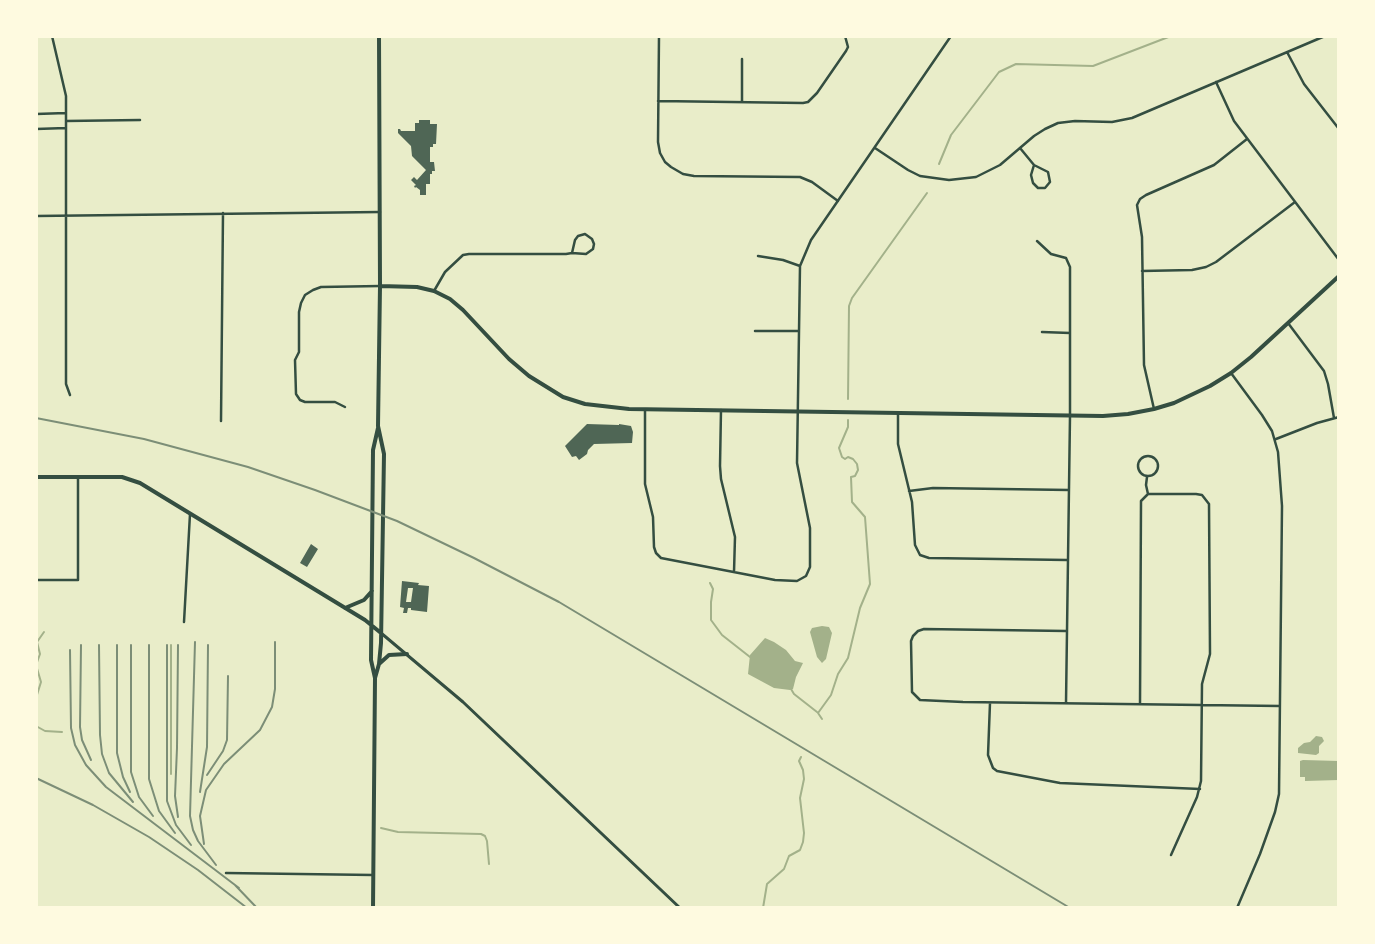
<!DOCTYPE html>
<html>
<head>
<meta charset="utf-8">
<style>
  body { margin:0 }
  #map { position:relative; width:1375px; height:944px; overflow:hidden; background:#e9edc9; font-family:"Noto Serif",serif }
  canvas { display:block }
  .frame { position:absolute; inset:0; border:38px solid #fefae0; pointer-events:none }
</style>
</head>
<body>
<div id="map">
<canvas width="1375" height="944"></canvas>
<div class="frame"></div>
</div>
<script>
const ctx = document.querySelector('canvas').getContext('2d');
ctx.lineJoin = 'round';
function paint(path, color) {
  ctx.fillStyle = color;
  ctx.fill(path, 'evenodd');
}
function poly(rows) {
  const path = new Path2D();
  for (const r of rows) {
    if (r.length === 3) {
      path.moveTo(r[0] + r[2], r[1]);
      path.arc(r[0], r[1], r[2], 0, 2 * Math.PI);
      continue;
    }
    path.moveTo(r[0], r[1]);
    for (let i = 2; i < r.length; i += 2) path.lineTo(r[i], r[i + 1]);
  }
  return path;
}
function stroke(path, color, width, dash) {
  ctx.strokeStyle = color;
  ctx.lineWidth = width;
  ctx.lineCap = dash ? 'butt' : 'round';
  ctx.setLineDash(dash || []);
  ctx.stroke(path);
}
paint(poly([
  [822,626,829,627,832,633,826,659,822,663,817,657,810,632,812,628],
  [765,638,774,642,786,650,795,661,803,663,796,677,793,689,790,690,774,688,748,674,750,655],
  [1316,736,1322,737,1324,741,1319,746,1319,753,1316,755,1298,753,1298,748,1304,743,1310,742],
  [1303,760,1339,761,1339,780,1305,781,1305,777,1300,777,1300,761]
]), '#a3b18a');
stroke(poly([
  [939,164,951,135,999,72,1016,64,1093,66,1171,36],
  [848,399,849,306,852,298,927,193],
  [710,583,713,589,711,602,711,620,722,635,750,657],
  [791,689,794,694,817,712],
  [36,698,41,682,36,665,40,654,37,642,44,632],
  [36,707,36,717],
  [822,719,818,713,831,695,838,674,848,658,860,608,870,584,865,517,852,502,851,477,855,476,858,470,857,464,853,459,848,457,845,459,842,457,839,448,848,427,848,420],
  [36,726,45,731,62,732],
  [171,774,171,645],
  [381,828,398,832,481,834,485,836,487,841,489,864],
  [763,908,767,884,784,869,789,856,800,850,803,842,804,833,800,798,804,779,803,770,799,761,801,757]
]), '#a3b18a', 2);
paint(poly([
  [419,120,430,120,430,124,437,124,436,144,433,144,433,147,430,147,430,162,434,162,435,171,432,171,432,174,430,174,430,184,426,184,426,195,420,195,420,190,416,187,415,188,414,186,416,185,411,180,414,177,417,180,426,170,412,156,411,146,398,133,398,129,400,129,401,131,415,131,415,123,419,123],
  [587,424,619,425,619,424,631,426,633,432,632,443,594,444,588,450,587,454,579,460,576,456,572,457,565,446],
  [311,544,318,549,307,567,300,563],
  [402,581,419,583,418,585,429,586,427,612,411,610,411,608,408,608,407,613,403,613,404,608,400,607],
  [408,588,413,588,411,602,406,602]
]), '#4f6655');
stroke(poly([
  [52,36,66,96,66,384,70,395],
  [659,36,658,142,660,153,665,162,671,167,683,174,694,176,800,177,812,182,838,201],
  [1287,52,1304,84,1339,129],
  [1216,82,1234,121,1339,260],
  [658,101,803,103,808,102,817,93,846,51,848,47,845,36],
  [742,102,742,59],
  [36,114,66,113],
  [66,121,140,120],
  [36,129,66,128],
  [875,148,908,170,920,176,949,180,976,177,1000,165,1034,136,1045,129,1058,123,1075,121,1112,122,1132,118,1325,36],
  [1020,148,1034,165,1048,172,1050,182,1045,188,1038,188,1033,183,1031,175,1034,165],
  [36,216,380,212],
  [1037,241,1051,254,1066,258,1070,267,1070,416,1066,703],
  [758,256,783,260,800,266],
  [1142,271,1192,270,1206,267,1216,262,1295,202],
  [434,291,445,272,463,255,469,254,566,254,572,253,586,254,593,249,594,244,592,239,585,234,578,236,575,240,572,253],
  [1288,323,1324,371,1328,384,1334,418],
  [755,331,799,331],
  [1042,332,1070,333],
  [1231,373,1262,415,1272,431,1278,452,1282,506,1279,794,1275,812,1260,854,1237,908],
  [345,407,335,402,305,402,300,400,296,394,295,360,299,352,299,312,301,303,305,295,313,290,321,287,380,286],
  [1154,409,1144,365,1142,237,1137,205,1140,199,1146,195,1214,165,1247,139],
  [645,410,645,484,653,517,654,547,656,553,661,558,775,580,797,581,806,576,810,567,810,528,797,463,800,266,811,240,951,36],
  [721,410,720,466,721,479,735,537,734,572],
  [898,413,898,444,912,502,915,545,920,555,929,558,1067,560],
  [221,421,223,213],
  [1276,439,1317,423,1339,417],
  [1148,466,10],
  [1147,477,1146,485,1148,494],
  [909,491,933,488,1069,490],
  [36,580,78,580,78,477],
  [184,622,190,514],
  [1066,631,924,629,918,631,913,636,911,641,912,692,920,700,963,702,1280,706],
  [990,703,988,755,993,768,997,771,1060,783,1200,789],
  [1140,704,1141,501,1148,494,1196,494,1202,495,1209,504,1210,654,1202,684,1201,781,1197,797,1171,855],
  [226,873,373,875]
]), '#344e41', 2.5);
stroke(poly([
  [381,633,463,702,680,908]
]), '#344e41', 3);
stroke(poly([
  [380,286,417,287,434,291,450,299,463,310,509,359,529,376,563,397,585,404,629,409,1103,416,1128,414,1154,409,1174,403,1210,386,1231,373,1251,357,1339,276],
  [36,477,122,477,140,483,365,620,381,633],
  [345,608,364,600,372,591],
  [379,664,389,655,407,654],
  [375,678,379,664,381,643,384,454,378,426,380,286,379,36],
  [373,908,375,678,371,660,373,450,378,428]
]), '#344e41', 4);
stroke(poly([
  [36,418,144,439,248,467,315,490,397,521,474,558,559,602,1070,908],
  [195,642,190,816,193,830,198,841,216,865],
  [81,645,80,727,82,740,91,760],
  [99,645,100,735,102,754,109,773,133,802],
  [117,645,117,753,123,777,130,792],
  [131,645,131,772,139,797,153,816],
  [149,645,149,779,159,811,175,833],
  [167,645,167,801,176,825,191,845],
  [178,645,177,748,175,796,178,817],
  [70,650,71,728,75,745,86,765,106,787,239,888],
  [207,775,223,751,227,740,228,676],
  [36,778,93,805,149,837,198,870,247,908],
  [200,792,207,747,208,645],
  [204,844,200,816,206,790,224,764,260,730,272,707,275,689,275,642],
  [235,885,257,908]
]), '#7c8e77', 2);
</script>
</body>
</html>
